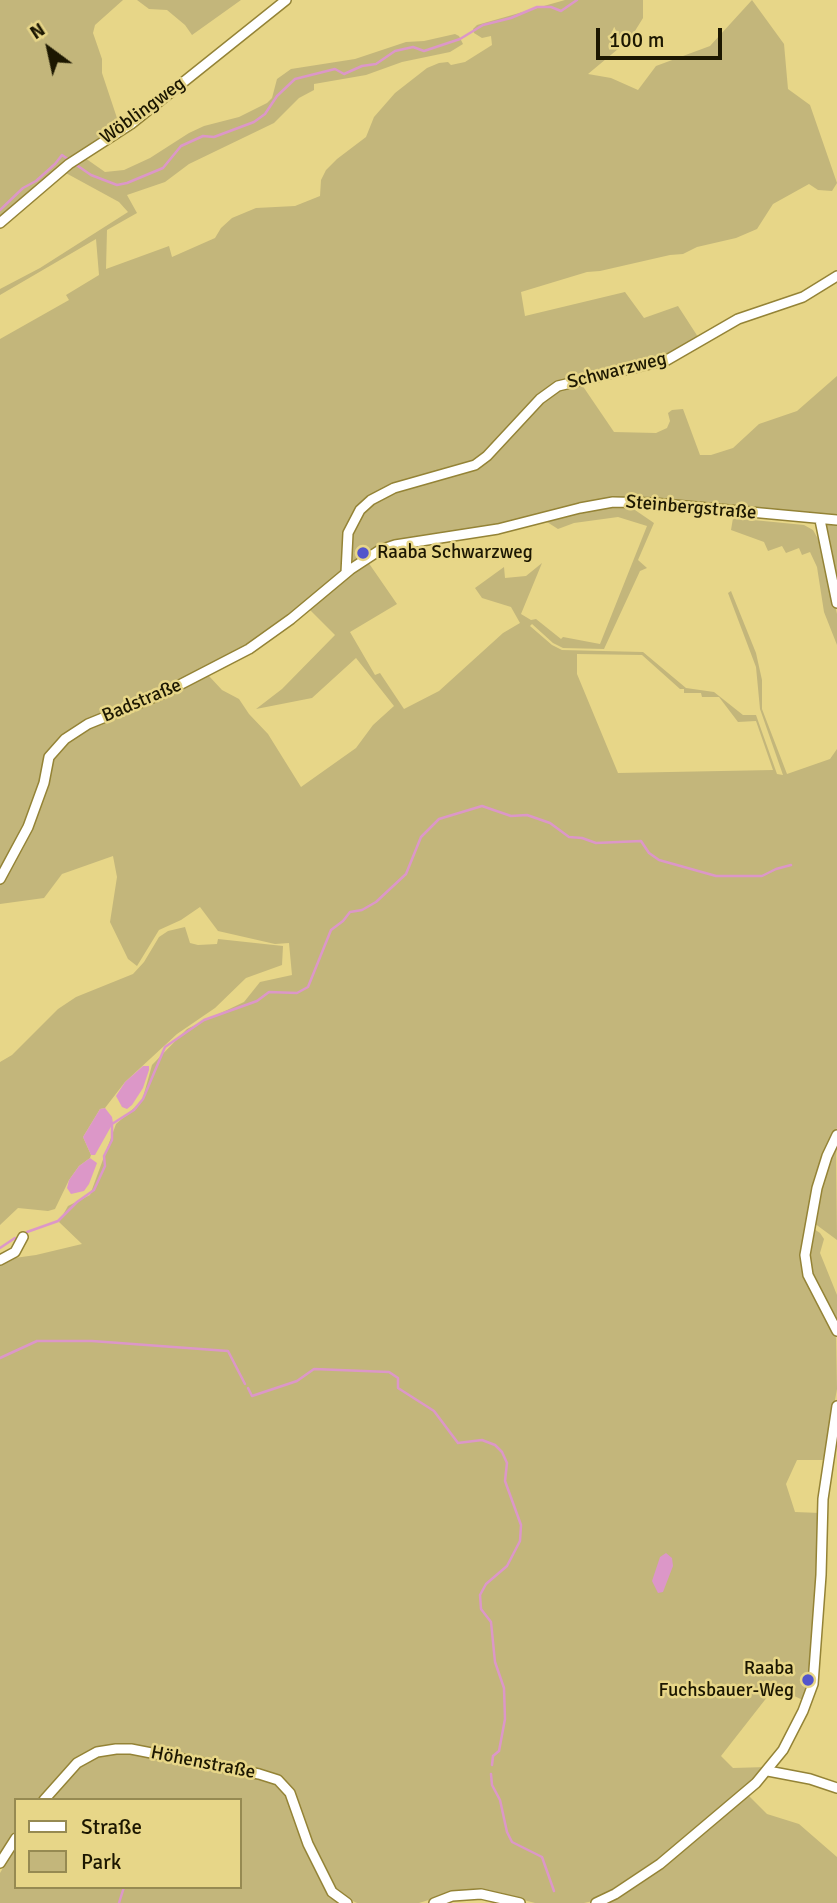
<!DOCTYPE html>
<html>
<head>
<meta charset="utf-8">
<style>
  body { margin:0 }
  #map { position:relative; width:837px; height:1903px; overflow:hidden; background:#e7d688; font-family:Signika,sans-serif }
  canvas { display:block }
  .legend { position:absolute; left:14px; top:1798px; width:228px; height:91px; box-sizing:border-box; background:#e7d688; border:2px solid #968a52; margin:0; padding:9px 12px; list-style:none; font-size:21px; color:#1c1701 }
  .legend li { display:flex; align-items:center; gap:14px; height:35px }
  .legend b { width:35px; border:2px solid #968a52 }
  .north { position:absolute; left:14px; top:14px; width:70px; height:70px; -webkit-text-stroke:5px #e7d688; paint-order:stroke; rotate:327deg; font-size:19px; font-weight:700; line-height:28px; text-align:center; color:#1c1701 }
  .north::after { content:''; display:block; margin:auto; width:24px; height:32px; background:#1c1701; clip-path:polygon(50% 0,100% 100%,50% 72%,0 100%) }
  .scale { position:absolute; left:596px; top:28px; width:126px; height:32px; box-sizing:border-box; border:4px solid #1c1701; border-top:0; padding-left:9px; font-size:21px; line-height:24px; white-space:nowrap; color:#1c1701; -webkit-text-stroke:5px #e7d688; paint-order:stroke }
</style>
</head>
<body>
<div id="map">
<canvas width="837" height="1903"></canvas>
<ul class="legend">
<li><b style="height:9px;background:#fff"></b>Straße</li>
<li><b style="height:19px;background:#c3b67b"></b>Park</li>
</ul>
<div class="north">N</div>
<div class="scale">100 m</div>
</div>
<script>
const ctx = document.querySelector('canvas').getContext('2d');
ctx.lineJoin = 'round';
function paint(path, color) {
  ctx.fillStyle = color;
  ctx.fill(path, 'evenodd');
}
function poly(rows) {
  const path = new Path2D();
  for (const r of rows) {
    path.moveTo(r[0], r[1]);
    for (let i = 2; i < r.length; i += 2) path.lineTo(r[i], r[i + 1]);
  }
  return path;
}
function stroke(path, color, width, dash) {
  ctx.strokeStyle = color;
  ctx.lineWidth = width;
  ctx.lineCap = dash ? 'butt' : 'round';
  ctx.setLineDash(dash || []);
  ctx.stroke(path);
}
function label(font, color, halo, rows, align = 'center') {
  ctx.font = font + ' Signika,sans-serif';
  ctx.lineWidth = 5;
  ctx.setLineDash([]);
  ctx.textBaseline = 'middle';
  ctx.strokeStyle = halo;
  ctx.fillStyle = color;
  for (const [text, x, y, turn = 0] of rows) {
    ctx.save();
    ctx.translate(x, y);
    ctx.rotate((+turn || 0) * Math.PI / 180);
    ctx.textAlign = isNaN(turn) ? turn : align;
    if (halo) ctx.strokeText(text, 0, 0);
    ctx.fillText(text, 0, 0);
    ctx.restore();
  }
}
paint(poly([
  [0,0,123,0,95,25,93,33,102,59,102,73,117,118,116,131,0,218],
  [137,0,241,0,192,35,185,25,167,10,149,9],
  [565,0,643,0,643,18,630,39,588,74,611,78,638,90,656,66,710,46,752,0,784,44,788,89,810,105,837,183,832,191,818,190,809,184,773,204,757,229,736,238,697,247,683,254,670,255,600,271,587,272,521,292,525,316,625,292,644,318,678,306,700,340,677,354,557,384,480,459,394,486,350,521,344,569,289,616,247,646,200,672,209,676,222,690,239,699,249,714,268,734,301,787,356,748,373,725,394,706,356,658,312,698,256,709,282,689,335,635,309,609,368,562,397,604,350,632,375,675,380,673,404,709,439,691,503,633,520,623,511,607,482,598,475,588,504,567,505,578,526,576,542,563,521,614,531,620,536,619,561,639,563,637,600,644,647,526,618,517,574,523,558,529,547,522,604,507,635,506,635,510,654,523,638,560,647,568,640,571,604,649,563,648,553,643,532,624,530,626,552,645,562,650,643,652,686,688,714,692,743,715,756,715,777,774,783,775,760,709,756,667,728,593,731,591,756,653,762,680,762,709,787,774,830,759,837,749,837,1128,824,1155,802,1256,836,1338,837,1389,824,1460,797,1460,786,1484,795,1512,820,1513,818,1575,811,1680,805,1701,775,1687,721,1756,733,1768,767,1767,765,1769,683,1843,628,1883,593,1901,584,1903,535,1903,501,1894,451,1893,419,1903,357,1903,342,1896,335,1890,312,1843,293,1791,260,1770,132,1745,75,1760,39,1800,16,1800,16,1832,0,1855,0,1260,36,1255,82,1244,59,1222,68,1206,90,1195,116,1124,142,1101,152,1065,187,1029,244,1002,260,982,292,975,289,943,275,944,218,931,200,907,181,920,159,930,137,966,128,959,110,922,117,877,113,856,62,874,44,898,0,904,0,339,69,300,66,295,99,275,96,239,0,295,0,289,40,268,128,212,119,202,64,172,85,158,105,172,124,170,150,158,189,133,204,126,239,117,267,103,272,98,277,79,291,69,355,59,406,42,424,41,455,34,459,36,463,44,450,52,402,62,366,75,314,84,314,90,299,98,274,123,189,164,165,182,127,195,137,213,107,230,106,269,169,246,172,257,215,238,221,228,232,218,256,208,295,206,320,196,321,180,326,170,337,159,366,137,374,117,395,93,427,68,439,63,448,62,451,65,465,62,492,45,491,36,482,38,474,33,473,29,477,25],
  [577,654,642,655,680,689,684,689,684,693,701,693,702,697,719,697,738,722,756,721,773,770,618,773,577,674],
  [837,376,837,518,654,499,385,544,355,561,351,559,351,534,363,512,373,502,395,491,476,468,531,412,559,389,580,382,614,432,656,433,667,428,670,421,668,413,672,410,683,409,700,455,711,455,733,448,759,424,797,411],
  [733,518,804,525,813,530,821,544,837,614,837,645,824,612,817,567,810,552,802,555,799,548,786,553,782,546,768,551,764,542,731,530],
  [820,520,837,523,837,603],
  [185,927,190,943,198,945,217,944,218,939,283,946,282,965,246,978,215,1008,177,1034,125,1082,105,1108,100,1109,83,1137,91,1155,90,1158,79,1166,69,1180,55,1209,48,1211,18,1208,0,1225,0,1062,12,1055,58,1009,76,997,133,974,144,962,159,937,168,931],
  [837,1144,836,1156,837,1240,814,1223,821,1189],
  [814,1229,820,1233,824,1239,820,1253,837,1295,837,1320,811,1269,809,1255],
  [116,1753,131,1753,219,1769,276,1784,286,1795,304,1846,329,1894,337,1903,0,1903,0,1873,16,1846,16,1887,240,1887,240,1800,49,1800,80,1767,99,1757],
  [748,1795,767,1814,799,1824,837,1857,837,1903,606,1903,662,1867]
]), '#c3b67b');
paint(poly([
  [143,1066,149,1066,149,1070,143,1088,132,1105,127,1109,122,1107,116,1096,125,1082],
  [105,1108,112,1117,113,1123,95,1155,91,1155,83,1137,100,1109],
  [90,1158,97,1163,89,1184,84,1191,71,1194,67,1188,69,1180,79,1166],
  [666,1553,672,1558,673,1566,663,1592,658,1593,652,1581,660,1557]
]), '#dc97c8');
stroke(poly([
  [0,210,23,188,36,181,55,164,62,155,91,175,117,185,127,183,163,168,181,146,203,136,214,137,254,122,265,114,277,96,295,79,335,69,344,74,362,66,376,64,395,51,413,47,424,51,460,39,483,25,511,18,537,7,551,7,561,11,577,0],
  [27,1232,58,1221,77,1202,94,1190,105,1166,104,1156,112,1140,112,1124,134,1110,143,1099,165,1047,204,1020,257,1001,269,992,297,993,308,987,331,930,343,921,350,912,362,910,376,902,406,874,421,837,439,819,482,806,511,816,527,815,550,823,569,837,582,838,596,843,641,841,649,853,659,860,716,876,762,876,776,869,791,865],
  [0,1248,15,1238],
  [0,1358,37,1341,92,1341,228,1351,245,1384],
  [248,1388,252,1396,297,1381,314,1369,389,1372,398,1378,398,1388,434,1411,458,1443,482,1440,495,1445,502,1452,507,1463,505,1481,521,1525,520,1541,507,1566,486,1584,480,1595,481,1609,491,1622,495,1662,504,1688,505,1719,499,1751,493,1756,492,1765],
  [491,1774,492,1785,500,1800,507,1832,512,1842,542,1857,554,1891],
  [119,1903,124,1887]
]), '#dc97c8', 2.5);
const minor = poly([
  [0,223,69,164,131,124,286,0],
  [820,520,837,603],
  [346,573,348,533,360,510,371,500,394,488,475,465,487,456,540,399,558,386,667,360,738,319,803,297,837,276],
  [0,879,28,827,44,783,49,757,65,739,88,724,162,694,249,649,291,619,351,569,380,550,395,545,498,529,580,508,613,502,653,503,837,520],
  [837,1135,827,1156,817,1188,805,1255,808,1275,837,1331],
  [0,1260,15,1252,23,1237],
  [768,1771,810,1779,837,1788],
  [44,1800,77,1763,97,1752,116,1749,131,1749,259,1774,278,1780,290,1793,308,1844,332,1892,347,1903],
  [0,1863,16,1838],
  [434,1903,452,1896,481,1894,520,1903],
  [596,1903,615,1894,660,1864,756,1783,783,1750,803,1711,813,1684,821,1575,823,1499,837,1406]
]);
stroke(minor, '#948336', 12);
stroke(minor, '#fff', 9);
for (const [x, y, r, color] of [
  [363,553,7,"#5355cc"],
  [808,1680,7,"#5355cc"]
]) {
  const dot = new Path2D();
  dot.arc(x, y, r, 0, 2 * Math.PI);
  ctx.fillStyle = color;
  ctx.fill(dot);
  stroke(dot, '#e7d688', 2.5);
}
label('19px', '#1c1701', '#e7d688', [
  ["Wöblingweg",143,111,-36],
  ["Schwarzweg",617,371,-14],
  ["Steinbergstraße",691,508,5],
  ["Badstraße",142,701,-23],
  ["Höhenstraße",203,1763,11]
]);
label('19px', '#1c1701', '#e7d688', [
  ["Raaba Schwarzweg",377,553],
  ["Raaba",794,1669,"right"],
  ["Fuchsbauer-Weg",794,1691,"right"]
], 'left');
</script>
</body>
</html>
